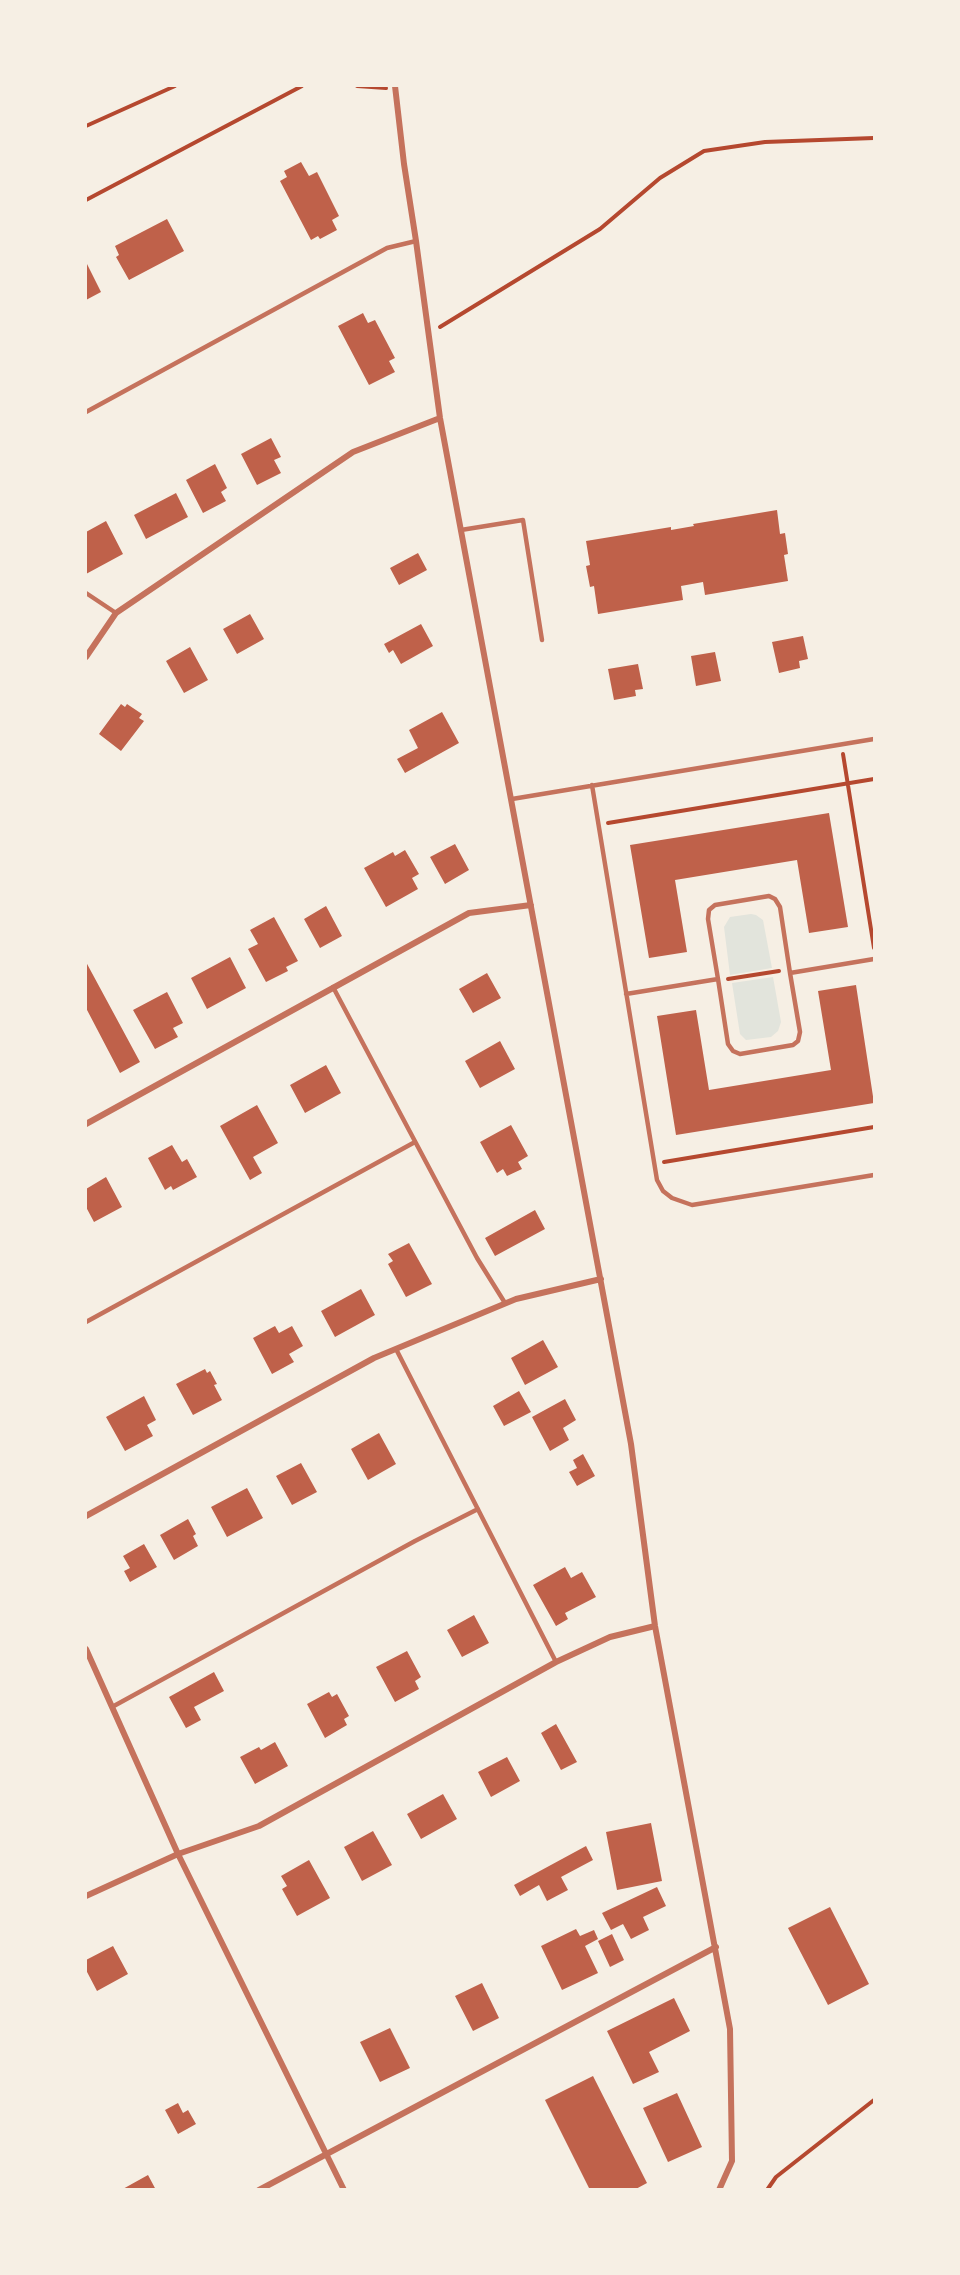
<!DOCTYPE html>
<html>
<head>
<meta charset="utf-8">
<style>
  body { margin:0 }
  #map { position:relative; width:960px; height:2275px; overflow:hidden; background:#f6efe4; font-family:"Sofia Sans Condensed",sans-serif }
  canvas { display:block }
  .frame { position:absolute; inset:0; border:87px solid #f6efe4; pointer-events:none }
</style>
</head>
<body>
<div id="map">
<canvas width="960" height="2275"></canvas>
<div class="frame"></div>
</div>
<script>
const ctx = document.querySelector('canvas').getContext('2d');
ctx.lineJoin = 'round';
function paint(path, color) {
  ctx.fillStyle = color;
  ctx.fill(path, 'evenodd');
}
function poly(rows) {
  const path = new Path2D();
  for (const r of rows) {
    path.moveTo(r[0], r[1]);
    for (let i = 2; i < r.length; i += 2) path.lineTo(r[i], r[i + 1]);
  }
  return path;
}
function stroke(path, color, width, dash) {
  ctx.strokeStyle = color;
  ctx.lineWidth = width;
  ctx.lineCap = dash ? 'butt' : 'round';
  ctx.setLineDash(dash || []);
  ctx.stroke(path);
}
paint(poly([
  [751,914,756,915,763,920,772,968,730,975,724,927,730,917],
  [773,977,781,1022,778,1031,771,1037,746,1040,740,1034,732,983]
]), '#e2e4dc');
paint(poly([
  [301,162,309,176,317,172,339,216,332,220,337,230,320,239,318,236,311,240,280,181,287,177,284,171],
  [167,219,184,251,129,280,116,257,119,255,115,246],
  [86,262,101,292,86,300],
  [363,313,368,323,375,320,395,358,389,361,395,372,369,385,338,326],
  [271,438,281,457,274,460,281,473,257,485,241,454],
  [215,464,227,488,221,492,226,501,203,513,186,480],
  [176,493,188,517,146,539,134,515],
  [777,510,780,534,785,533,788,554,784,555,788,581,705,595,703,582,681,586,683,600,598,614,594,586,590,587,586,566,590,565,586,541,671,527,671,530,694,526,693,524],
  [106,521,123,554,86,574,86,532],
  [418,553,427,570,399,585,390,568],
  [250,614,264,639,237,654,223,629],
  [421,624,433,646,401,664,393,650,389,653,384,644],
  [803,636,808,659,799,661,800,668,779,673,772,642],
  [190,647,208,680,184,693,166,661],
  [715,652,721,681,696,686,691,656],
  [638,664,643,689,635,690,636,696,614,700,608,669],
  [121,704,125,707,127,704,142,714,139,718,144,721,121,751,99,734],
  [442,712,459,743,405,773,397,759,418,748,409,730],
  [829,813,848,927,809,933,797,860,675,880,687,952,649,958,630,845],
  [455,844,469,870,445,884,430,857],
  [405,850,419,874,412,878,418,889,386,907,364,868,393,852,395,856],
  [326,906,342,936,320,948,304,919],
  [274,917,298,961,286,967,288,971,266,982,248,949,258,944,250,930],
  [230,957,246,988,207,1009,191,978],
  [86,962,140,1062,120,1073,86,1008],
  [487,973,501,998,473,1013,459,989],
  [856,985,874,1103,676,1135,657,1016,696,1010,709,1090,831,1070,818,991],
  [167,992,183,1023,173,1028,178,1037,155,1049,133,1010],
  [500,1041,515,1069,480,1088,465,1061],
  [326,1065,341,1093,305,1113,290,1085],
  [257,1105,278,1143,253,1157,262,1173,250,1180,220,1126],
  [511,1125,528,1156,518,1162,522,1169,507,1176,503,1169,497,1173,480,1142],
  [172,1145,182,1162,187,1159,197,1177,173,1190,171,1186,165,1190,148,1158],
  [106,1177,122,1207,94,1222,86,1207,86,1189],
  [535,1210,545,1229,495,1256,485,1238],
  [409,1243,432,1284,406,1297,388,1264,393,1261,388,1254],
  [361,1289,375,1315,335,1337,321,1311],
  [275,1326,279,1333,292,1326,303,1346,289,1354,294,1362,272,1374,253,1338],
  [543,1340,558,1367,525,1385,511,1358],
  [205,1369,207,1373,210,1371,217,1384,214,1385,222,1400,193,1415,176,1384],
  [519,1391,531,1412,504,1426,493,1406],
  [144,1396,156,1420,147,1425,153,1436,125,1451,106,1417],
  [565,1399,576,1420,563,1428,569,1440,550,1451,532,1417],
  [379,1433,396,1464,368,1480,351,1449],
  [583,1454,595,1476,577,1486,569,1472,577,1468,573,1460],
  [301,1463,317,1492,292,1505,276,1476],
  [247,1488,263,1518,227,1537,211,1507],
  [188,1519,196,1534,193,1536,198,1546,174,1560,160,1535],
  [144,1544,157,1567,130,1582,124,1571,130,1568,123,1556],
  [565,1567,571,1578,582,1572,596,1597,565,1613,568,1619,556,1626,533,1585],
  [474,1615,489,1643,462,1657,447,1630],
  [407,1651,421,1677,415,1681,419,1689,395,1702,376,1667],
  [214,1672,224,1691,194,1707,201,1720,186,1728,169,1697],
  [329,1692,332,1697,337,1694,349,1716,344,1719,347,1725,325,1738,307,1704],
  [556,1724,577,1762,561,1770,541,1733],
  [275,1742,288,1766,255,1784,240,1757,259,1747,261,1750],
  [507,1757,520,1781,491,1797,478,1772],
  [443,1794,457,1819,421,1839,407,1814],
  [651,1823,662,1881,617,1890,606,1832],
  [373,1831,392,1865,362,1881,344,1847],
  [586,1846,593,1860,561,1877,568,1890,547,1901,539,1885,520,1896,514,1885],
  [309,1860,330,1898,297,1916,282,1889,287,1886,281,1876],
  [657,1887,666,1906,643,1917,649,1930,631,1939,623,1924,611,1930,602,1913],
  [830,1907,869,1984,828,2005,788,1928],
  [576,1929,580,1936,594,1930,598,1939,585,1946,598,1973,562,1990,541,1946],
  [612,1934,624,1960,610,1967,598,1941],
  [113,1946,128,1974,97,1991,86,1970,86,1960],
  [482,1983,499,2018,473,2031,455,1996],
  [674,1998,690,2031,649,2052,659,2072,633,2084,607,2031],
  [390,2028,410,2068,380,2082,360,2042],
  [593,2076,647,2183,634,2190,590,2190,545,2100],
  [677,2093,702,2147,668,2162,643,2108],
  [178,2103,183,2113,188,2110,196,2124,178,2134,165,2110],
  [148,2175,156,2190,121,2190]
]), '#bf614a');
stroke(poly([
  [357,86,386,88],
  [86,126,175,86],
  [86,200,302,86],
  [440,327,600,229,660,178,704,151,765,142,874,138],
  [843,754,874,948],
  [608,823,874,779],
  [728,979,779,971],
  [664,1162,874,1127],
  [767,2190,776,2177,874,2100]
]), '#b5482f', 4);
stroke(poly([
  [86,412,387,248,416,241],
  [461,530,523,520,542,640],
  [86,593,116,613],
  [592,785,657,1180,663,1191,672,1198,692,1205,874,1175],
  [512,799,874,739],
  [718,979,708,919,709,910,715,905,769,896,775,899,780,907,790,973],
  [333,987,477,1258,505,1303],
  [626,994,718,979,728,1044,733,1051,740,1054,793,1045,798,1041,800,1032,790,973,874,959],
  [86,1322,415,1142],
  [396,1349,556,1662],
  [112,1707,415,1541,478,1509]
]), '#c5725c', 4.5);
stroke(poly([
  [395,86,404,164,416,241,440,418,631,1444,655,1626,730,2029,732,2161,719,2190],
  [86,657,116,613,353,452,440,418],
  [86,1124,469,913,531,905],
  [86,1516,374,1358,516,1299,601,1279],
  [86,1649,178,1854,344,2190],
  [86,1896,178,1854,259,1826,556,1662,610,1637,655,1626],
  [259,2190,716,1947]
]), '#c5725c', 6);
</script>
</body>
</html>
